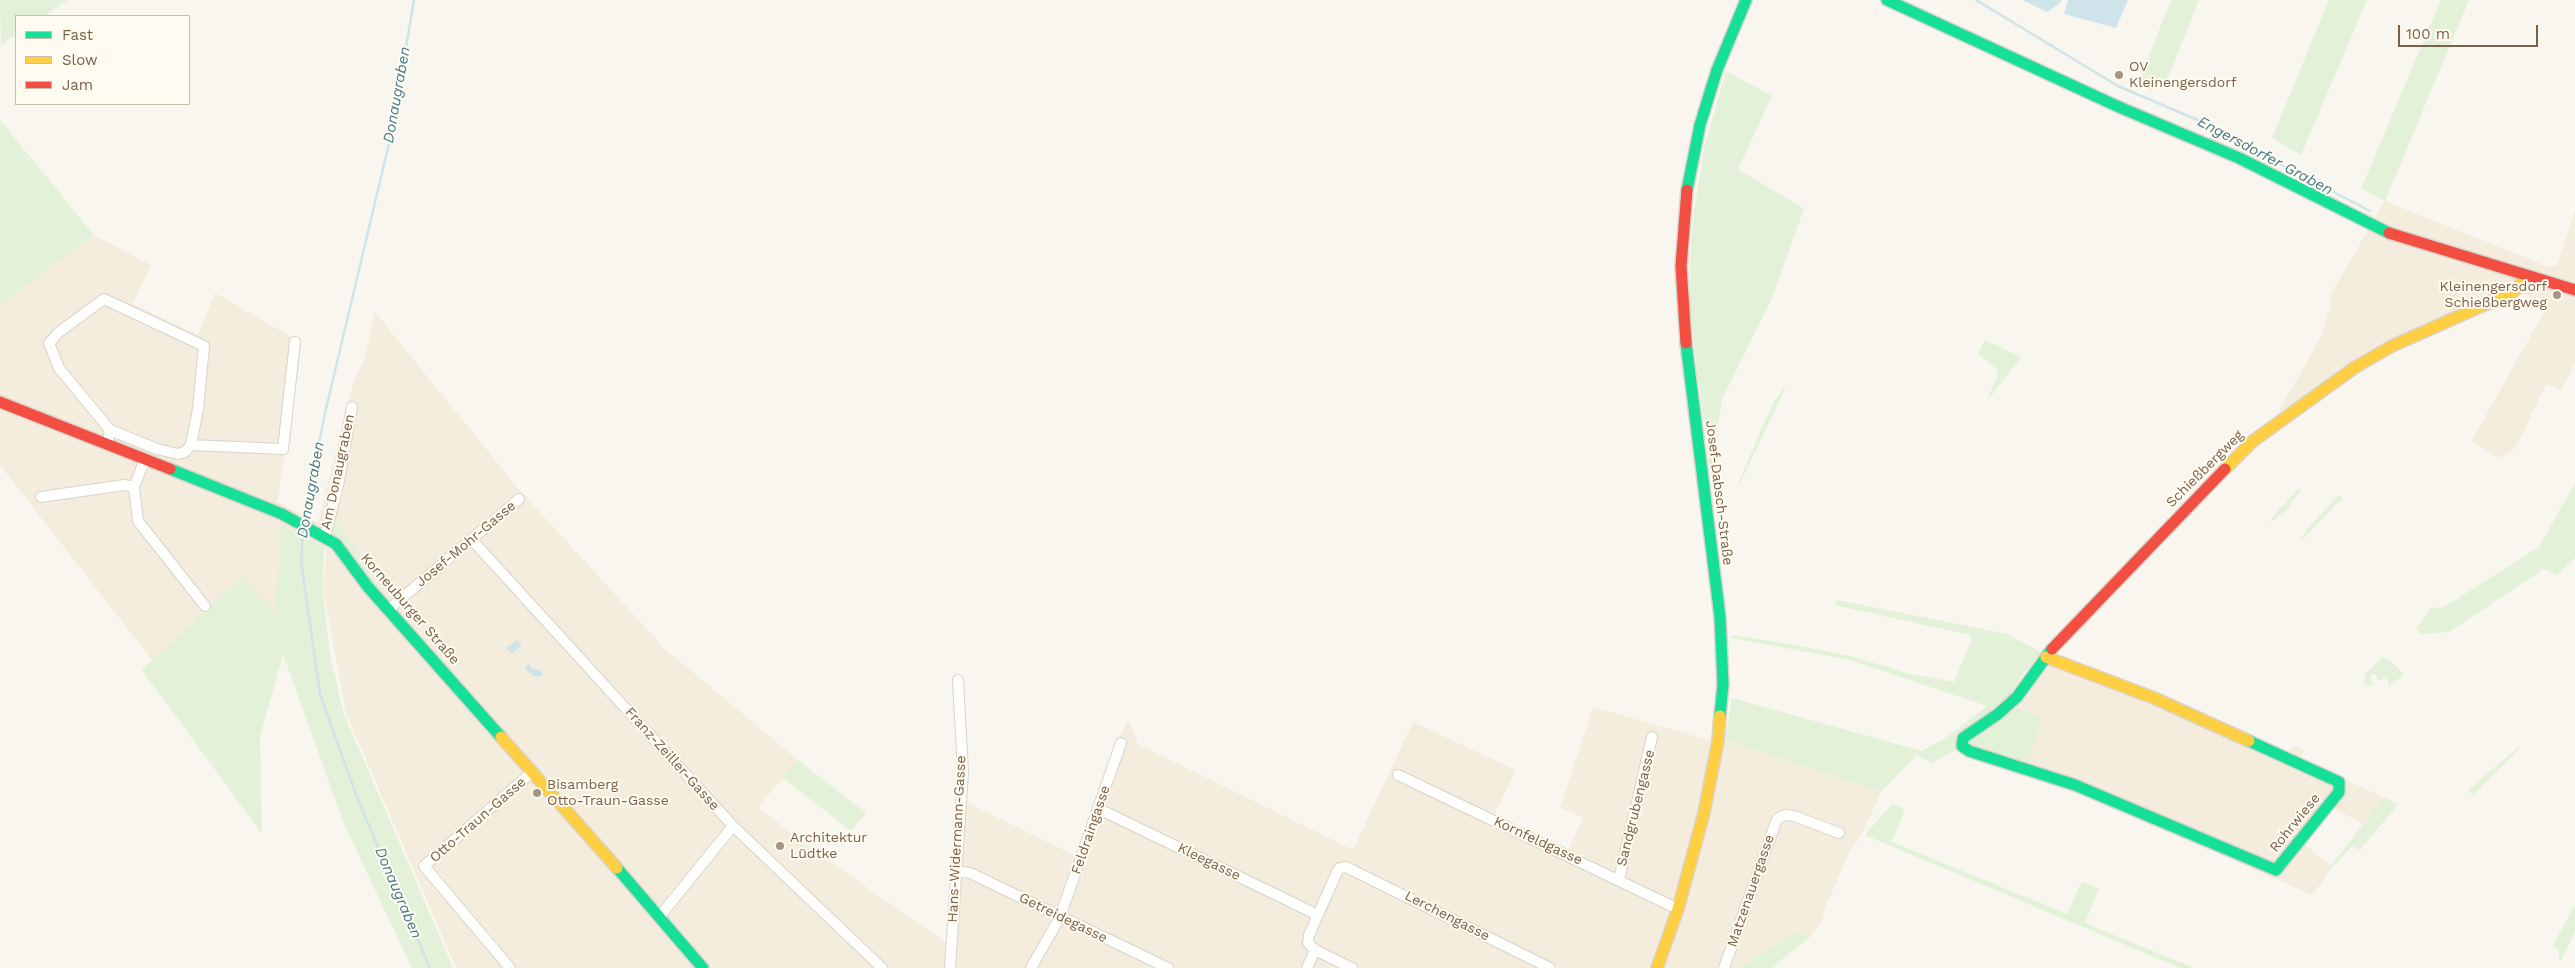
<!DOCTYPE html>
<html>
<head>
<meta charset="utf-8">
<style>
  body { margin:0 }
  #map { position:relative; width:2575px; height:968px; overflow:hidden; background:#f8f6ee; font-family:"Work Sans",sans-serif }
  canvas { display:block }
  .legend { position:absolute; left:15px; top:15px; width:175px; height:90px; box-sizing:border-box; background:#fffbf0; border:1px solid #cabdae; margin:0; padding:6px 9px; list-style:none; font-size:15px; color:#7a614a }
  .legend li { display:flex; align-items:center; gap:10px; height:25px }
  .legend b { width:25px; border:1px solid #cabdae }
  .scale { position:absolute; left:2398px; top:25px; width:140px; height:22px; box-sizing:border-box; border:2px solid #7a614a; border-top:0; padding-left:6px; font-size:15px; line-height:18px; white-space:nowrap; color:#7a614a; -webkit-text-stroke:4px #fffbf0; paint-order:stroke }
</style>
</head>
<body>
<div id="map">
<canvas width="2575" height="968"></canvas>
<ul class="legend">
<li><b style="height:6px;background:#16e098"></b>Fast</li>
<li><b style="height:6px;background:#ffcf43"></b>Slow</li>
<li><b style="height:6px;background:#f24e42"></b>Jam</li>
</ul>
<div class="scale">100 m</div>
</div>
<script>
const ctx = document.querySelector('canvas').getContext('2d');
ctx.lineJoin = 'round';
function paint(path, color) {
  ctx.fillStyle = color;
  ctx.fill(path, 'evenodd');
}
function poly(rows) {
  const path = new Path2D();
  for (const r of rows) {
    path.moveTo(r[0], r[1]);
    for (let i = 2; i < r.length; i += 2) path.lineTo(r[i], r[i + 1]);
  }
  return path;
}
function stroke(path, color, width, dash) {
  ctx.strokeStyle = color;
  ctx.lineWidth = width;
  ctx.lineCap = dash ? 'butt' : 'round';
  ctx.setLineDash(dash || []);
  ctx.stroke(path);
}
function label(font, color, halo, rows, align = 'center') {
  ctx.font = font + ' "Work Sans",sans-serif';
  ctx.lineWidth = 4;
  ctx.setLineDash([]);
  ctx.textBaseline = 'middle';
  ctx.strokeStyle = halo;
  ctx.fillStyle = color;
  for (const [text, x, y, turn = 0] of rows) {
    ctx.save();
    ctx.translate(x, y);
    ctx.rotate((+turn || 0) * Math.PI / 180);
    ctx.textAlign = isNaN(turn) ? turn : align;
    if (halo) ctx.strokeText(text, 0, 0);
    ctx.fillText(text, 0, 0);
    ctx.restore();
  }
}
paint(poly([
  [2385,201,2549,267,2557,265,2575,211,2575,364,2561,390,2546,384,2518,443,2512,451,2499,458,2471,442,2548,305,2522,293,2455,322,2362,368,2288,421,2279,411,2321,337,2329,311,2332,292],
  [94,235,151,265,133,304,198,335,215,293,302,343,277,502,318,522,353,384,365,357,375,312,516,486,664,648,798,760,758,807,809,847,948,944,964,801,1078,857,1118,739,1128,720,1138,744,1353,850,1413,722,1516,770,1494,815,1569,849,1583,817,1560,808,1593,707,1709,740,1725,740,1881,792,1862,834,1849,853,1823,912,1822,921,1814,932,1810,937,1796,932,1739,968,456,968,346,713,324,594,326,551,281,527,275,613,241,577,152,660,0,465,0,306],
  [2054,656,2286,753,2294,745,2304,751,2300,760,2384,797,2363,825,2335,808,2305,845,2333,867,2312,895,2074,789,2025,771,2015,706]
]), '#f4edde');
paint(poly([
  [0,0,68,0,44,16,16,16,16,35,1,45],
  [2171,0,2199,0,2163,90,2154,87,2151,91,2138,84],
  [2329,0,2367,0,2301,155,2272,138],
  [2441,0,2469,0,2385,201,2361,189],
  [1726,71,1772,96,1738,169,1804,209,1772,298,1722,399,1711,479,1696,362,1690,305,1690,264,1693,219,1704,148],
  [0,120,94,235,0,306],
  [1985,340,2021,357,1991,396,1987,399,1998,376,1996,368,1978,354],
  [1787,385,1745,473,1734,494,1764,423,1775,400],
  [2575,483,2575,558,2557,575,2544,569,2449,632,2420,634,2416,629,2431,608,2444,607,2539,547],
  [338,486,337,520,339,528,372,567,376,584,389,609,325,536],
  [2299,488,2301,490,2286,510,2271,522,2270,521,2283,505,2286,506,2287,501],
  [2339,495,2343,498,2300,542,2306,530],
  [281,524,324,547,323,595,330,655,344,714,453,968,412,968,344,824,283,654,260,737,262,834,142,670,241,577,275,612],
  [1837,600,2007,634,2041,652,2019,680,2016,707,2042,718,2027,766,1959,748,1932,763,1917,755,1881,792,1725,740,1732,698,1921,751,1944,739,1987,706,1850,660,1732,638,1734,635,1806,647,1854,657,1910,674,1954,682,1972,639,1970,635,1834,605],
  [2382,657,2390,661,2404,674,2389,687,2387,678,2384,677,2379,681,2376,678,2377,675,2372,674,2370,679,2374,683,2370,687,2364,684,2365,674],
  [2520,746,2521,747,2473,795,2468,790],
  [798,760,866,813,851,831,783,778],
  [2384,797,2398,804,2360,850,2352,846,2333,867,2331,866],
  [1892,804,1905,809,1892,842,2067,914,2082,881,2099,889,2085,923,2194,968,2180,968,1865,835],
  [2575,905,2575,932,2560,962,2558,949,2553,945],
  [1796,932,1810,937,1771,968,1739,968]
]), '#e3f1d8');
paint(poly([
  [2023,0,2061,0,2060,3,2047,12],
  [2068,0,2128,0,2116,28,2064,14],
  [517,640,522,645,512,654,506,648],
  [528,664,533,669,540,670,543,674,540,677,533,676,525,669]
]), '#cee4ea');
stroke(poly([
  [1976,0,2118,86,2221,130,2272,160,2370,211],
  [304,519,325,413,391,135,414,0],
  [303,530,301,561,320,694,358,800,430,968]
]), '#cee4ea', 2.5);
const street = poly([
  [107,444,110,430,59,368,49,343,59,332,104,299,204,346,198,409,191,445,185,452,178,454,157,449,110,430],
  [191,445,283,449,295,342],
  [145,459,134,487,138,521,205,606],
  [41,497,124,485,134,487],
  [325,536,338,486,352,407],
  [472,540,733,826,882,968],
  [389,609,519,499],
  [1398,775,1678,909],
  [1099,809,1318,915],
  [957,871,970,873,1168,968],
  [1619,879,1652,737],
  [660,916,733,826],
  [1315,950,1352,968],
  [510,968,424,866,531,773],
  [950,968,963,772,958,680],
  [1031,968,1060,917,1121,743],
  [1307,968,1315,950,1308,943,1309,935,1337,872,1340,868,1346,867,1550,968],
  [1724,968,1777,819,1785,815,1794,816,1839,833]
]);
const fast = poly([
  [1887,0,2119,107,2239,158,2389,233],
  [1687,190,1700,125,1717,70,1746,0],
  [1686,343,1720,617,1723,684,1720,716],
  [170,469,282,514,336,544,368,587,501,737],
  [2052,649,2017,697,1998,714,1963,738,1962,746,1969,751,2075,785,2276,870,2339,792,2339,782,2249,741],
  [617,868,703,968]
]);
const slow = poly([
  [2225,469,2253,441,2354,368,2392,346,2511,293,2518,288,2525,275],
  [2046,657,2154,698,2249,741],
  [501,737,617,868],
  [1657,968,1678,909,1704,813,1718,741,1720,716]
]);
const jam = poly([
  [2389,233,2575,290],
  [1686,343,1681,266,1687,190],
  [0,402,170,469],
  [2052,649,2225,469]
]);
stroke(street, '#d8d3cc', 12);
stroke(fast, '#d9d3cb', 14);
stroke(slow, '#d9d3cb', 14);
stroke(jam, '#d9d3cb', 14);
stroke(street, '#fefefc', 10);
stroke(fast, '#16e098', 11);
stroke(slow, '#ffcf43', 11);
stroke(jam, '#f24e42', 11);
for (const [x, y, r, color] of [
  [2119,75,5,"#a69583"],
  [2557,295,5,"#a69583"],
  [537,793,5,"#a69583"],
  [780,846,5,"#a69583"]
]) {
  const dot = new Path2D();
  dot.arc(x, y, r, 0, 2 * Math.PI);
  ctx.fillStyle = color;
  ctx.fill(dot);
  stroke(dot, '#fffbf0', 2);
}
label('14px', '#7a614a', '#fffbf0', [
  ["OV",2129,67],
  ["Kleinengersdorf",2129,83],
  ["Kleinengersdorf",2547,287,"right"],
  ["Schießbergweg",2547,303,"right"],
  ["Bisamberg",547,785],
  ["Otto-Traun-Gasse",547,801],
  ["Architektur",790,838],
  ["Lüdtke",790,854]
], 'left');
label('14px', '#7a614a', '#fffbf0', [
  ["Schießbergweg",2205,469,-45],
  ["Am Donaugraben",338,472,-78],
  ["Josef-Dabsch-Straße",1719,493,83],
  ["Josef-Mohr-Gasse",466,544,-40],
  ["Korneuburger Straße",410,609,49],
  ["Franz-Zeiller-Gasse",672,759,48],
  ["Sandgrubengasse",1636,808,-76],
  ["Otto-Traun-Gasse",478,820,-41],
  ["Rohrwiese",2295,823,-51],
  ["Feldraingasse",1091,830,-71],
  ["Hans-Widermann-Gasse",957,839,-87],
  ["Kornfeldgasse",1538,841,25],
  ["Kleegasse",1209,862,26],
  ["Matzenauergasse",1751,891,-71],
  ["Lerchengasse",1447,916,27],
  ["Getreidegasse",1063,918,26]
]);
label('italic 15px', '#427a8e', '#fffbf0', [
  ["Donaugraben",397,95,-80],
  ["Engersdorfer Graben",2265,156,28],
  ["Donaugraben",311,490,-80],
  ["Donaugraben",398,893,67]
]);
</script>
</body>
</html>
